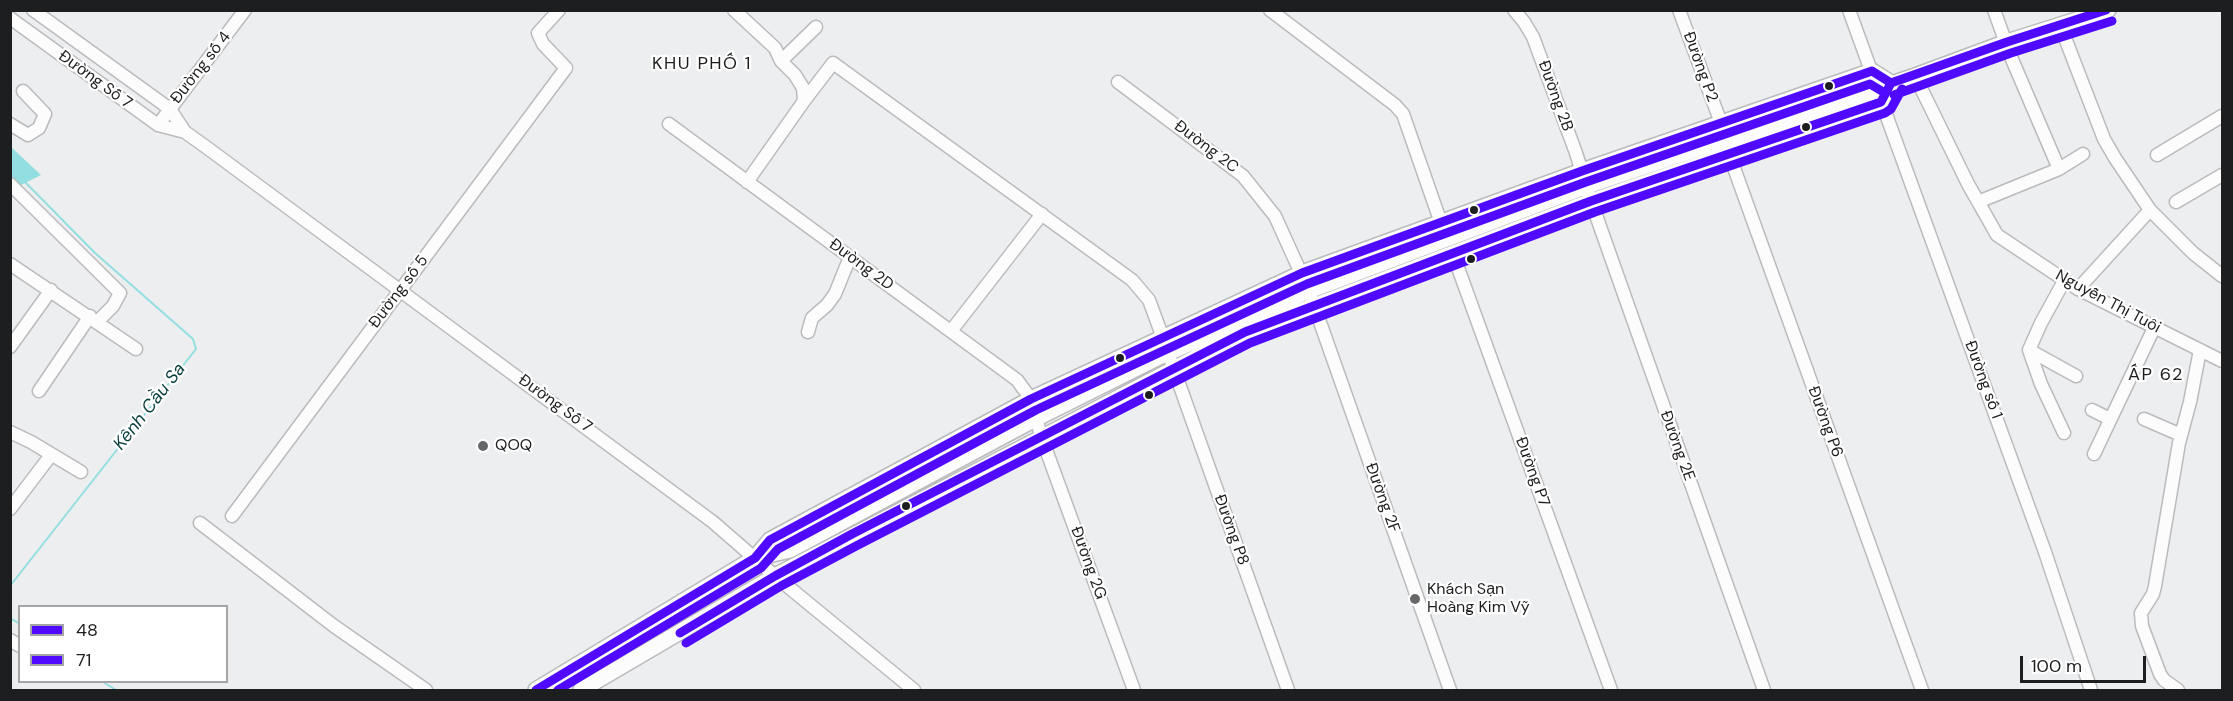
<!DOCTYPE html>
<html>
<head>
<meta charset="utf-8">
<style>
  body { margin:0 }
  #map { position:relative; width:2233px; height:701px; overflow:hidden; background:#edeef0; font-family:"DM Sans",sans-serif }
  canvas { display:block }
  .frame { position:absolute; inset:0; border:12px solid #1d1e1f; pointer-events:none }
  .legend { position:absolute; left:18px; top:605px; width:210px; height:78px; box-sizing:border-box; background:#fff; border:2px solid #a5a5a5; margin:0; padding:8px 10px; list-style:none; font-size:18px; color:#1d1e1f }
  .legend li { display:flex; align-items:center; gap:12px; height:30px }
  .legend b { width:30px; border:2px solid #a5a5a5 }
  .scale { position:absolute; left:2020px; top:656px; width:126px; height:27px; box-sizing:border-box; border:3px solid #1d1e1f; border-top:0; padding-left:8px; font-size:18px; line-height:21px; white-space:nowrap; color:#1d1e1f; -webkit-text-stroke:4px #fff; paint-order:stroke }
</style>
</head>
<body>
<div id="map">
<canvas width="2233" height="701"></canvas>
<div class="frame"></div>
<ul class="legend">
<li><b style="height:8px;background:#4f0aff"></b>48</li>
<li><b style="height:8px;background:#4f0aff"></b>71</li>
</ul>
<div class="scale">100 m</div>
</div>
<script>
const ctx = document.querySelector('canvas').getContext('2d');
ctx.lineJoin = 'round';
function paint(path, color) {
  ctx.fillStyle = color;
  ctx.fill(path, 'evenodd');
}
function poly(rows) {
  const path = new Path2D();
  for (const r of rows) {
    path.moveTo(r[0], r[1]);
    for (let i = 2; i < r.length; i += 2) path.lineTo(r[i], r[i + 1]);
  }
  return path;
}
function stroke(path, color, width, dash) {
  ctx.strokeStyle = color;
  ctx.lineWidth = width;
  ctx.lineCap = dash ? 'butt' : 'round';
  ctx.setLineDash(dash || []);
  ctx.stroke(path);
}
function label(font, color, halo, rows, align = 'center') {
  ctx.font = font + ' "DM Sans",sans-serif';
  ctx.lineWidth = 4.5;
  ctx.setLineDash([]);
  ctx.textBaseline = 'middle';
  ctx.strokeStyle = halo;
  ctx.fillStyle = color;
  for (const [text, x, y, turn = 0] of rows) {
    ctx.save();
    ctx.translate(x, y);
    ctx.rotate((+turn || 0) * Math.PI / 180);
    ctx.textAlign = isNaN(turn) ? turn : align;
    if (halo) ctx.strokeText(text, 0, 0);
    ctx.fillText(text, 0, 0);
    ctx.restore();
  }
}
paint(poly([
  [10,146,41,175,19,186,11,178]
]), '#92dee0');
stroke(poly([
  [10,586,196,349,193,339,95,253,25,182],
  [10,618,20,624],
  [103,682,116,690]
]), '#92dee0', 2);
const minor = poly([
  [33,10,170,109,185,132,206,147,713,522,775,576,914,690],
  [734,10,775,48,781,61,795,75,803,88,804,101,747,182],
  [1270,10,1395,105,1403,114,1441,223],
  [1514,10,1524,22,1533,37,1576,153,1591,201,1764,690],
  [1679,10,1721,123],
  [1849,10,1874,79],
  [10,18,158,125,185,132],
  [2060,25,2104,139,2115,158,2150,210,2193,253,2222,276],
  [781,61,816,27],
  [1915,76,1968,184,1997,235,2078,289,2222,361],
  [1118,82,1243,176,1275,216,1309,291,1450,690],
  [1879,95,2045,552,2091,690],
  [804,101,833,63,1132,280,1149,300,1163,338],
  [10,124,28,135,39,128,45,114,23,91],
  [669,124,1017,380,1031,399,1041,436,1134,690],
  [158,125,245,10],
  [1729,154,1922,690],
  [2157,155,2222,116],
  [2059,169,2083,154],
  [10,184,120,293,113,306,97,322],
  [1978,202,2059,169,2011,57,1994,10],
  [2176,202,2222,175],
  [1453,254,1611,690],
  [10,264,136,349],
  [2078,289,2150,210],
  [951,331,1042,214],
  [808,332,812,318,827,305,835,294,850,257],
  [10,347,51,290],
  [2029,350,2076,376],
  [1171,361,1288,690],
  [39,391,90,316],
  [2092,410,2110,419],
  [2144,419,2181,435],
  [10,432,31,442,81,472],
  [2064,433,2041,384,2029,350,2041,323,2064,281],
  [2094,454,2154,328],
  [10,509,51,455],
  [232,516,566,68,543,44,538,33,559,10],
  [200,523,334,626,426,690],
  [10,640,20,646],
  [2178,690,2164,680,2160,674,2142,626,2141,613,2153,594,2155,586,2179,443,2190,402,2200,350]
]);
const major = poly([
  [755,558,790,550,1037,418,1157,358,1309,291,1587,186,1915,76,2007,42,2108,10],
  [536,690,755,558,770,540,1031,399,1302,273,1582,171,1872,71,1891,83],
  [581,690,775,576,1245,332,1591,201,1881,102,1891,83]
]);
stroke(minor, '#bbbbbd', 15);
stroke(major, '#bbbbbd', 18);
stroke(minor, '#fcfcfd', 12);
stroke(major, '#fcfcfd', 15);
stroke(poly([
  [1891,83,2007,42,2106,10],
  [680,633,775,576,852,534,1245,332,1591,201,1881,102,1891,83],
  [536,690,755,558,770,540,1031,399,1302,273,1582,171,1872,71,1891,83]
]), '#4f0aff', 9);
stroke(poly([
  [1894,95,2011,53,2112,21],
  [686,643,781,586,858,545,1250,343,1595,212,1885,113,1891,109,1902,89],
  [558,690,761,568,778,549,1036,410,1307,284,1586,182,1870,84,1885,93]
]), '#4f0aff', 9);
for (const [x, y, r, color] of [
  [1829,86,5,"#1d1e1f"],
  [1806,127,5,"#1d1e1f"],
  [1474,210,5,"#1d1e1f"],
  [1471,259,5,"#1d1e1f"],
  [1120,358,5,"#1d1e1f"],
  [1149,395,5,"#1d1e1f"],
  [483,446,6,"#666768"],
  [906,506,5,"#1d1e1f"],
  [1415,599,6,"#666768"]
]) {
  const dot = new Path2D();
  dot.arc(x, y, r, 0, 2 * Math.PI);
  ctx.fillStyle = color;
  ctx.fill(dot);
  stroke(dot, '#fff', 2);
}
label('16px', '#1d1e1f', '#fff', [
  ["Đường P2",1700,67,70],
  ["Đường số 4",201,68,-52],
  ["Đường Số 7",95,80,36],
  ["Đường 2B",1555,96,70],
  ["Đường 2C",1206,147,37],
  ["Đường 2D",861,265,36],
  ["Đường số 5",399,292,-53],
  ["Nguyễn Thị Tuôi",2108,302,28],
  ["Đường số 1",1983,380,70],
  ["Đường Số 7",555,404,36],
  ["Đường P6",1825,422,70],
  ["Đường 2E",1677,446,70],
  ["Đường P7",1532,472,70],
  ["Đường 2F",1382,498,70],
  ["Đường P8",1231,530,70],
  ["Đường 2G",1088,563,70]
]);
label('16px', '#1d1e1f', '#fff', [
  ["QOQ",495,446],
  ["Khách Sạn",1427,590],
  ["Hoàng Kim Vỹ",1427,608]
], 'left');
ctx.letterSpacing = '1.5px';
label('18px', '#1d1e1f', '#fff', [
  ["KHU PHỐ 1",702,64],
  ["ẤP 62",2156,375]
]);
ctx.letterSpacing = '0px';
label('italic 18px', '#083d3e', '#fff', [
  ["Kênh Cầu Sa",150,407,-52]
]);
</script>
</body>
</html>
